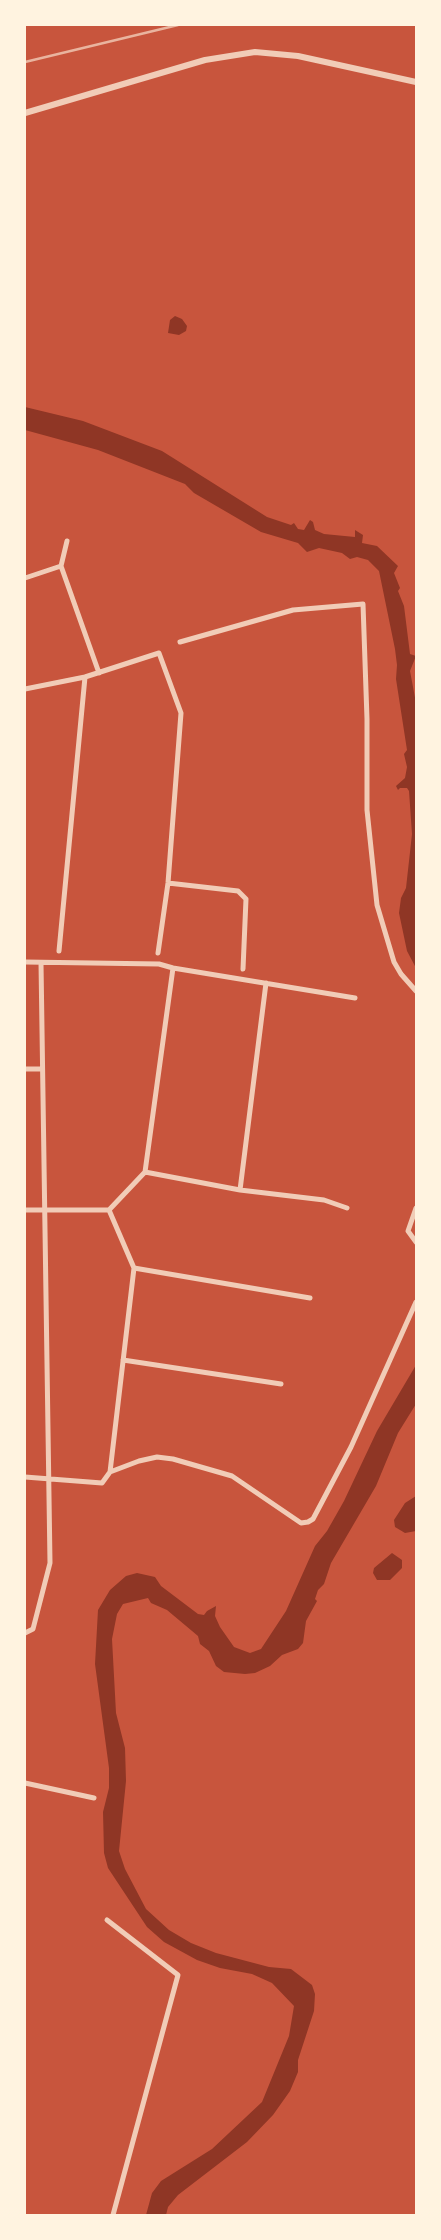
<!DOCTYPE html>
<html>
<head>
<meta charset="utf-8">
<style>
  body { margin:0 }
  #map { position:relative; width:441px; height:2240px; overflow:hidden; background:#c8553d; font-family:"Source Sans 3",sans-serif }
  canvas { display:block }
  .frame { position:absolute; inset:0; border:26px solid #fff3e0; pointer-events:none }
</style>
</head>
<body>
<div id="map">
<canvas width="441" height="2240"></canvas>
<div class="frame"></div>
</div>
<script>
const ctx = document.querySelector('canvas').getContext('2d');
ctx.lineJoin = 'round';
function paint(path, color) {
  ctx.fillStyle = color;
  ctx.fill(path, 'evenodd');
}
function poly(rows) {
  const path = new Path2D();
  for (const r of rows) {
    path.moveTo(r[0], r[1]);
    for (let i = 2; i < r.length; i += 2) path.lineTo(r[i], r[i + 1]);
  }
  return path;
}
function stroke(path, color, width, dash) {
  ctx.strokeStyle = color;
  ctx.lineWidth = width;
  ctx.lineCap = dash ? 'butt' : 'round';
  ctx.setLineDash(dash || []);
  ctx.stroke(path);
}
paint(poly([
  [175,316,182,319,187,326,186,331,179,335,168,333,170,320],
  [25,407,83,421,162,451,267,517,291,525,294,523,298,529,304,530,310,520,313,522,315,530,324,534,355,537,355,530,363,535,362,543,377,546,398,566,394,573,400,588,398,591,404,606,410,654,416,656,410,671,416,703,416,968,407,951,399,913,401,898,406,888,412,834,409,791,407,788,400,788,398,790,396,786,405,778,407,767,404,754,407,750,396,679,397,665,395,649,379,571,368,560,357,557,350,559,342,553,319,548,307,552,298,543,261,532,194,493,185,484,98,450,25,430],
  [416,1365,416,1404,398,1433,376,1486,331,1563,324,1584,318,1590,315,1599,317,1601,306,1621,303,1643,298,1649,282,1655,270,1666,255,1673,245,1674,224,1672,216,1666,209,1651,200,1644,198,1636,167,1610,151,1603,148,1598,123,1604,117,1614,112,1639,116,1713,125,1748,126,1781,119,1851,125,1869,146,1909,169,1930,191,1943,216,1953,269,1967,291,1969,312,1985,315,1994,314,2011,298,2060,298,2072,290,2091,273,2115,247,2142,178,2195,168,2207,166,2215,146,2215,152,2193,161,2181,212,2149,262,2102,289,2036,294,2006,272,1983,252,1974,220,1968,197,1960,164,1942,147,1927,108,1868,104,1853,103,1812,109,1788,109,1768,95,1664,98,1610,110,1590,126,1576,137,1573,155,1577,161,1586,198,1614,204,1615,207,1611,216,1606,215,1616,220,1627,234,1647,250,1653,261,1649,286,1611,315,1546,327,1531,344,1501,377,1431],
  [416,1496,416,1531,405,1533,395,1527,394,1520,405,1503],
  [392,1553,402,1560,402,1568,390,1580,377,1580,373,1573,374,1568]
]), '#8f3625');
stroke(poly([
  [67,541,61,566,99,673],
  [25,578,61,566],
  [180,642,293,610,363,604,367,719,367,810,377,905,394,962,401,974,416,991],
  [25,689,85,677,159,653,181,713,168,883,158,953],
  [168,883,238,891,246,899,243,969],
  [59,951,85,677],
  [25,962,159,964,173,968,355,998],
  [25,1069,42,1069],
  [145,1172,240,1190,324,1200,347,1208],
  [240,1190,266,983],
  [416,1208,408,1231,416,1242],
  [25,1210,109,1210],
  [134,1268,310,1298],
  [123,1360,281,1384],
  [110,1472,134,1268,109,1210,145,1172,173,968],
  [25,1477,102,1483,110,1472,139,1461,157,1457,173,1459,232,1476,301,1523,308,1522,313,1519,351,1447,416,1302],
  [25,1633,33,1629,50,1563,41,963],
  [25,1783,94,1798],
  [107,1920,178,1975,113,2215]
]), '#f1ccb7', 5);
stroke(poly([
  [25,113,205,60,255,52,298,56,416,82]
]), '#f1ccb7', 6);
stroke(poly([
  [25,62,178,25]
]), '#e9b49f', 2.5);
</script>
</body>
</html>
